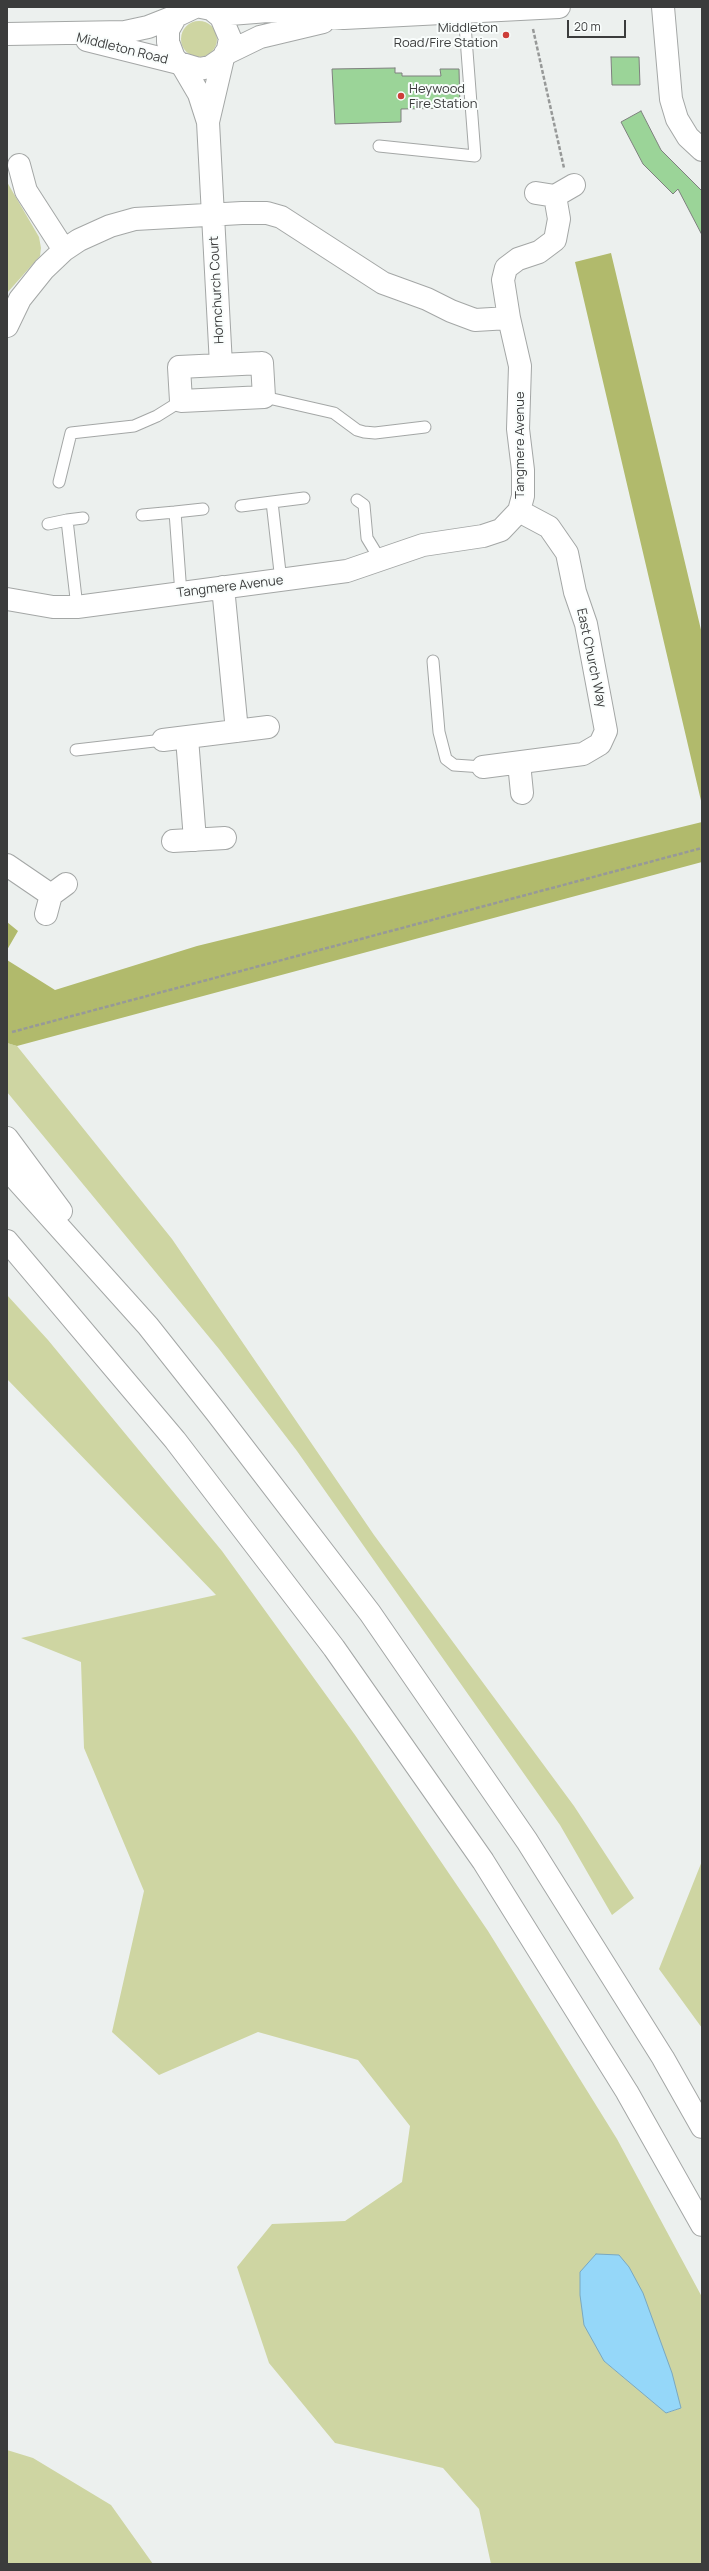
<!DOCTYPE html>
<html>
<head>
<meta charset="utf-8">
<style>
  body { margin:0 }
  #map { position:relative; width:709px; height:2571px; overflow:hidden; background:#ecf0ee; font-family:Manrope,sans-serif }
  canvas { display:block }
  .frame { position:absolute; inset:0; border:8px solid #3b3c3c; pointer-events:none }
  .scale { position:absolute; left:567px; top:20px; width:59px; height:18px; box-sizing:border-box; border:2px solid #3b3c3c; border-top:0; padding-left:5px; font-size:12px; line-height:14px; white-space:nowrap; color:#3b3c3c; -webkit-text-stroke:3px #f9fdfc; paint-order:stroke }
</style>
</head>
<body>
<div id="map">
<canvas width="709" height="2571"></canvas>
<div class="frame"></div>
<div class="scale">20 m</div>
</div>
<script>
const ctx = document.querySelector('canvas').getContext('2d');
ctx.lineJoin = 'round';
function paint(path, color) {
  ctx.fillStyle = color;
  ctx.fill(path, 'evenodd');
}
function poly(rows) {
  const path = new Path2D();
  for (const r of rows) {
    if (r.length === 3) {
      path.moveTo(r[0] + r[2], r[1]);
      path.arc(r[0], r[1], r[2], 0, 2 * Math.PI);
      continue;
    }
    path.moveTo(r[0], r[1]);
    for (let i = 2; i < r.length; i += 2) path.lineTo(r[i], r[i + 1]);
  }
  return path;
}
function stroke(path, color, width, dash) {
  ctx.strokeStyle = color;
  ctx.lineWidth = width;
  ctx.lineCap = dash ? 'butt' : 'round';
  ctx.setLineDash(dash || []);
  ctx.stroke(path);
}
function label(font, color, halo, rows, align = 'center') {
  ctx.font = font + ' Manrope,sans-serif';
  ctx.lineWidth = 4;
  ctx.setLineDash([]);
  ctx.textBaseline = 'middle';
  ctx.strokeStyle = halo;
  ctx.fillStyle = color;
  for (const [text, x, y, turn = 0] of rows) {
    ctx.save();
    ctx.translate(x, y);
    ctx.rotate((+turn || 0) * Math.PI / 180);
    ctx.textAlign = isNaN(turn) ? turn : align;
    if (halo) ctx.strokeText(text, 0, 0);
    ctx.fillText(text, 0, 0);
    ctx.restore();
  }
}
paint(poly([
  [199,39,18],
  [7,182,39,237,41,248,40,256,7,293],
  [7,1043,17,1046,172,1239,374,1535,574,1806,634,1898,612,1915,560,1825,297,1451,219,1349,7,1092],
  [7,1295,48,1340,222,1551,355,1735,488,1931,617,2139,702,2297,702,2564,491,2564,479,2509,443,2468,335,2443,269,2363,237,2267,272,2224,345,2221,402,2182,410,2126,358,2060,258,2032,159,2075,112,2032,144,1891,84,1748,81,1662,21,1638,216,1595,7,1379],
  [604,2361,681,2408,667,2413],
  [702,1861,702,2028,659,1969],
  [7,2450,33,2458,111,2505,153,2564,7,2564]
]), '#ced5a2');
paint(poly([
  [611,253,702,634,702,805,575,262],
  [702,822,702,862,17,1046,7,1043,7,960,55,990,197,946],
  [7,922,18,931,7,950]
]), '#b1ba6c');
const water = poly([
  [596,2254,619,2255,629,2267,643,2293,672,2373,681,2408,666,2413,604,2361,584,2325,580,2295,580,2272,596,2254]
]);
paint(water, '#95d7f9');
stroke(water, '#7aa8c0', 1);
const building = poly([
  [611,57,639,57,640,85,612,85,611,57],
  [395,68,395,73,402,73,402,76,441,76,440,69,459,69,460,108,401,109,401,122,335,124,332,69,395,68],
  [641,111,661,150,702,191,702,235,678,189,673,194,643,164,621,122,641,111]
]);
paint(building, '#9bd498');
stroke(building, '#7e807e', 1);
const lane = poly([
  [379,146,475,156,464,12],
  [264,397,334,413,357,430,364,432,375,433,425,427],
  [59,482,71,433,134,426,157,416,181,401],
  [357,500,364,505,367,538,381,561],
  [241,506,272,502],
  [142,515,175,512],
  [48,524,67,520],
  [281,581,272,502,304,498],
  [181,594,175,512,203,509],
  [77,607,67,520,83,518],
  [433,661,439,732,446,759,454,765,483,767],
  [76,750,163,740]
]);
const street = poly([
  [663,7,671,99,677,119,688,137,702,150],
  [182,65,199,94,208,122],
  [19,165,26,191,64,250],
  [536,193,555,196,574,185],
  [509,318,503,280,506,268,518,259,539,252,555,240,559,219,555,196],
  [7,326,20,299,44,269,64,250,79,240,110,226,135,219,242,213,267,213,281,217,383,283,427,299,451,311,475,320,509,318,520,366,518,429,523,470,523,496,519,511,501,530,483,536,423,545,347,571,77,607,53,607,7,599],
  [262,363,264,397,181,401,179,367,262,363],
  [221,365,208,122,223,58],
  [223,587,237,731],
  [187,738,195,840],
  [163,740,268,727],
  [519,763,522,793],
  [483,767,583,754,600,744,606,731,586,624,575,592,567,553,549,527,519,511],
  [173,841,225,838],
  [7,865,51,895],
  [46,914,51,895,66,884]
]);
const primary = poly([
  [195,7,176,16,168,30,168,42,174,58,179,63,199,69,210,67,223,58,228,49,230,38,221,17,211,9,201,7],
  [216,12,230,14,268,11,344,18,559,7],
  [7,34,125,32,148,27,176,16],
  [87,40,179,63],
  [225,54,260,37,323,22]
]);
const highway = poly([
  [7,1138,61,1211],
  [7,1169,148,1326,216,1412,370,1613,527,1841,663,2058,702,2127],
  [7,1241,175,1440,334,1648,483,1861,627,2092,702,2225]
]);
stroke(lane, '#a4a7a6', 13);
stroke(street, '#a4a7a6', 24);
stroke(primary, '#a4a7a6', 24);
stroke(highway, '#a4a7a6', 24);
stroke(poly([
  [533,29,564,168],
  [12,1032,702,848]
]), '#979998', 2.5, [4, 2]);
stroke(lane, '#fff', 11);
stroke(street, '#fff', 22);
stroke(primary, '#fff', 22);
stroke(highway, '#fff', 22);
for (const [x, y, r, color] of [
  [506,35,4,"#cd3e39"],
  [401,96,4,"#cd3e39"]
]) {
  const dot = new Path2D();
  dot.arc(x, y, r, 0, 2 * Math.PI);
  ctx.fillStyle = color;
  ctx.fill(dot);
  stroke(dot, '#f9fdfc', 1.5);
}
label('13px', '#3b3c3c', '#f9fdfc', [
  ["Middleton",498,28],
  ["Road/Fire Station",498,43],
  ["Heywood",409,89,"left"],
  ["Fire Station",409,104,"left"]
], 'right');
label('13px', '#3b3c3c', '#f9fdfc', [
  ["Middleton Road",122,49,14],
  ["Hornchurch Court",217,290,-93],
  ["Tangmere Avenue",520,445,-90],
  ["Tangmere Avenue",230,587,-7],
  ["East Church Way",591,658,78]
]);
</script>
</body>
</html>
